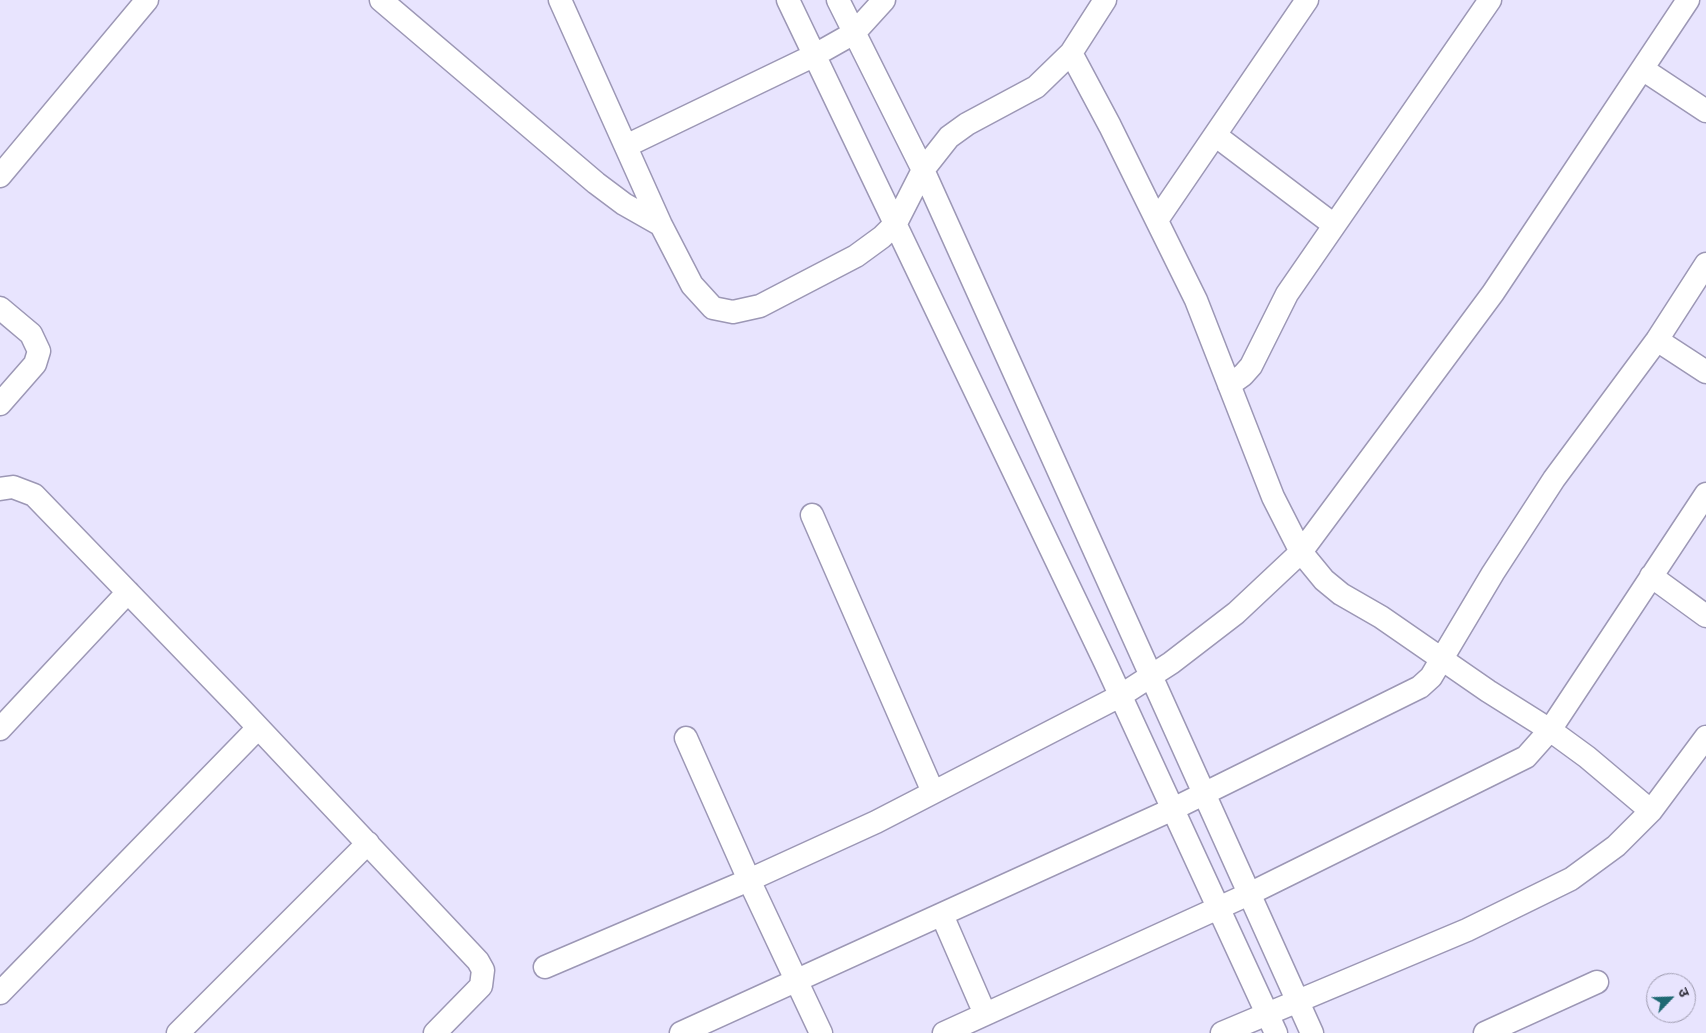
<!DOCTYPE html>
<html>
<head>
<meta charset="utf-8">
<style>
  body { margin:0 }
  #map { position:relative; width:1706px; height:1033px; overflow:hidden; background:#e8e4fe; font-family:Manrope,"Noto Sans Devanagari",sans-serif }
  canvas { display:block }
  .north { position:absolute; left:1646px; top:973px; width:50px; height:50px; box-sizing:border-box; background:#e8e4fe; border:1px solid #9f9cb0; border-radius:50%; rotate:66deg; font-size:14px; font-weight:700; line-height:20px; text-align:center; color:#32303c }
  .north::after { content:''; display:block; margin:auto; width:18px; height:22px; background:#1e6873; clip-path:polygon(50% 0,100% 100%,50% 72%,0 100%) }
</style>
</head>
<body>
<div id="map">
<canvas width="1706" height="1033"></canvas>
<div class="north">उ</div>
</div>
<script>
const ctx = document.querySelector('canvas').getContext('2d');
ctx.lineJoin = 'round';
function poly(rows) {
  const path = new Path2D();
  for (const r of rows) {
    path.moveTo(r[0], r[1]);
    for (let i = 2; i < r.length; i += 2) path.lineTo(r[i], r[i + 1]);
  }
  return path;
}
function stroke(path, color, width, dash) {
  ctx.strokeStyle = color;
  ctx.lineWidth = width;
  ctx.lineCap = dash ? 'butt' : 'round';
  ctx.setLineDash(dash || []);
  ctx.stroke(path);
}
const street = poly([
  [381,0,596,183,624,204,661,225],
  [560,0,661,225,692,285,713,308,733,312,760,306,856,256,882,237,896,223,923,170,949,137,967,124,1036,87,1071,53,1105,0],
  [788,0,1105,662,1276,1033],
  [838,0,923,170,1312,1033],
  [1071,53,1110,126,1196,300,1273,497,1301,552,1324,580,1341,594,1381,617,1488,691,1550,730,1587,757,1651,811],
  [1644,70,1706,111],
  [1215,135,1334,225],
  [626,146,815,55,854,33,884,0],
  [0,176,147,0],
  [1157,220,1307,0],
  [0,308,31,334,39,351,35,364,0,404],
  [1657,340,1706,372],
  [1229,385,1243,375,1251,366,1287,294,1490,0],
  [0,489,13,487,34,495,239,707,478,961,483,970,481,986,435,1033],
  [812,515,933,792],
  [1651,576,1706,616],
  [0,729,128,592],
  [686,738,749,880,821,1033],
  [942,915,985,1014],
  [545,967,749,880,876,822,1120,696,1171,663,1236,613,1301,552,1493,293,1688,0],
  [0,993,258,728],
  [178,1033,368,843],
  [681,1033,1173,809,1420,687,1431,677,1493,573,1554,479,1657,340,1706,264],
  [944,1033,1249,894,1526,757,1550,730,1706,494],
  [1222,1033,1467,930,1571,879,1616,846,1651,811,1706,737],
  [1485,1033,1597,982]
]);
stroke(street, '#9c97b5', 25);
stroke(street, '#fff', 22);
</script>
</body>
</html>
